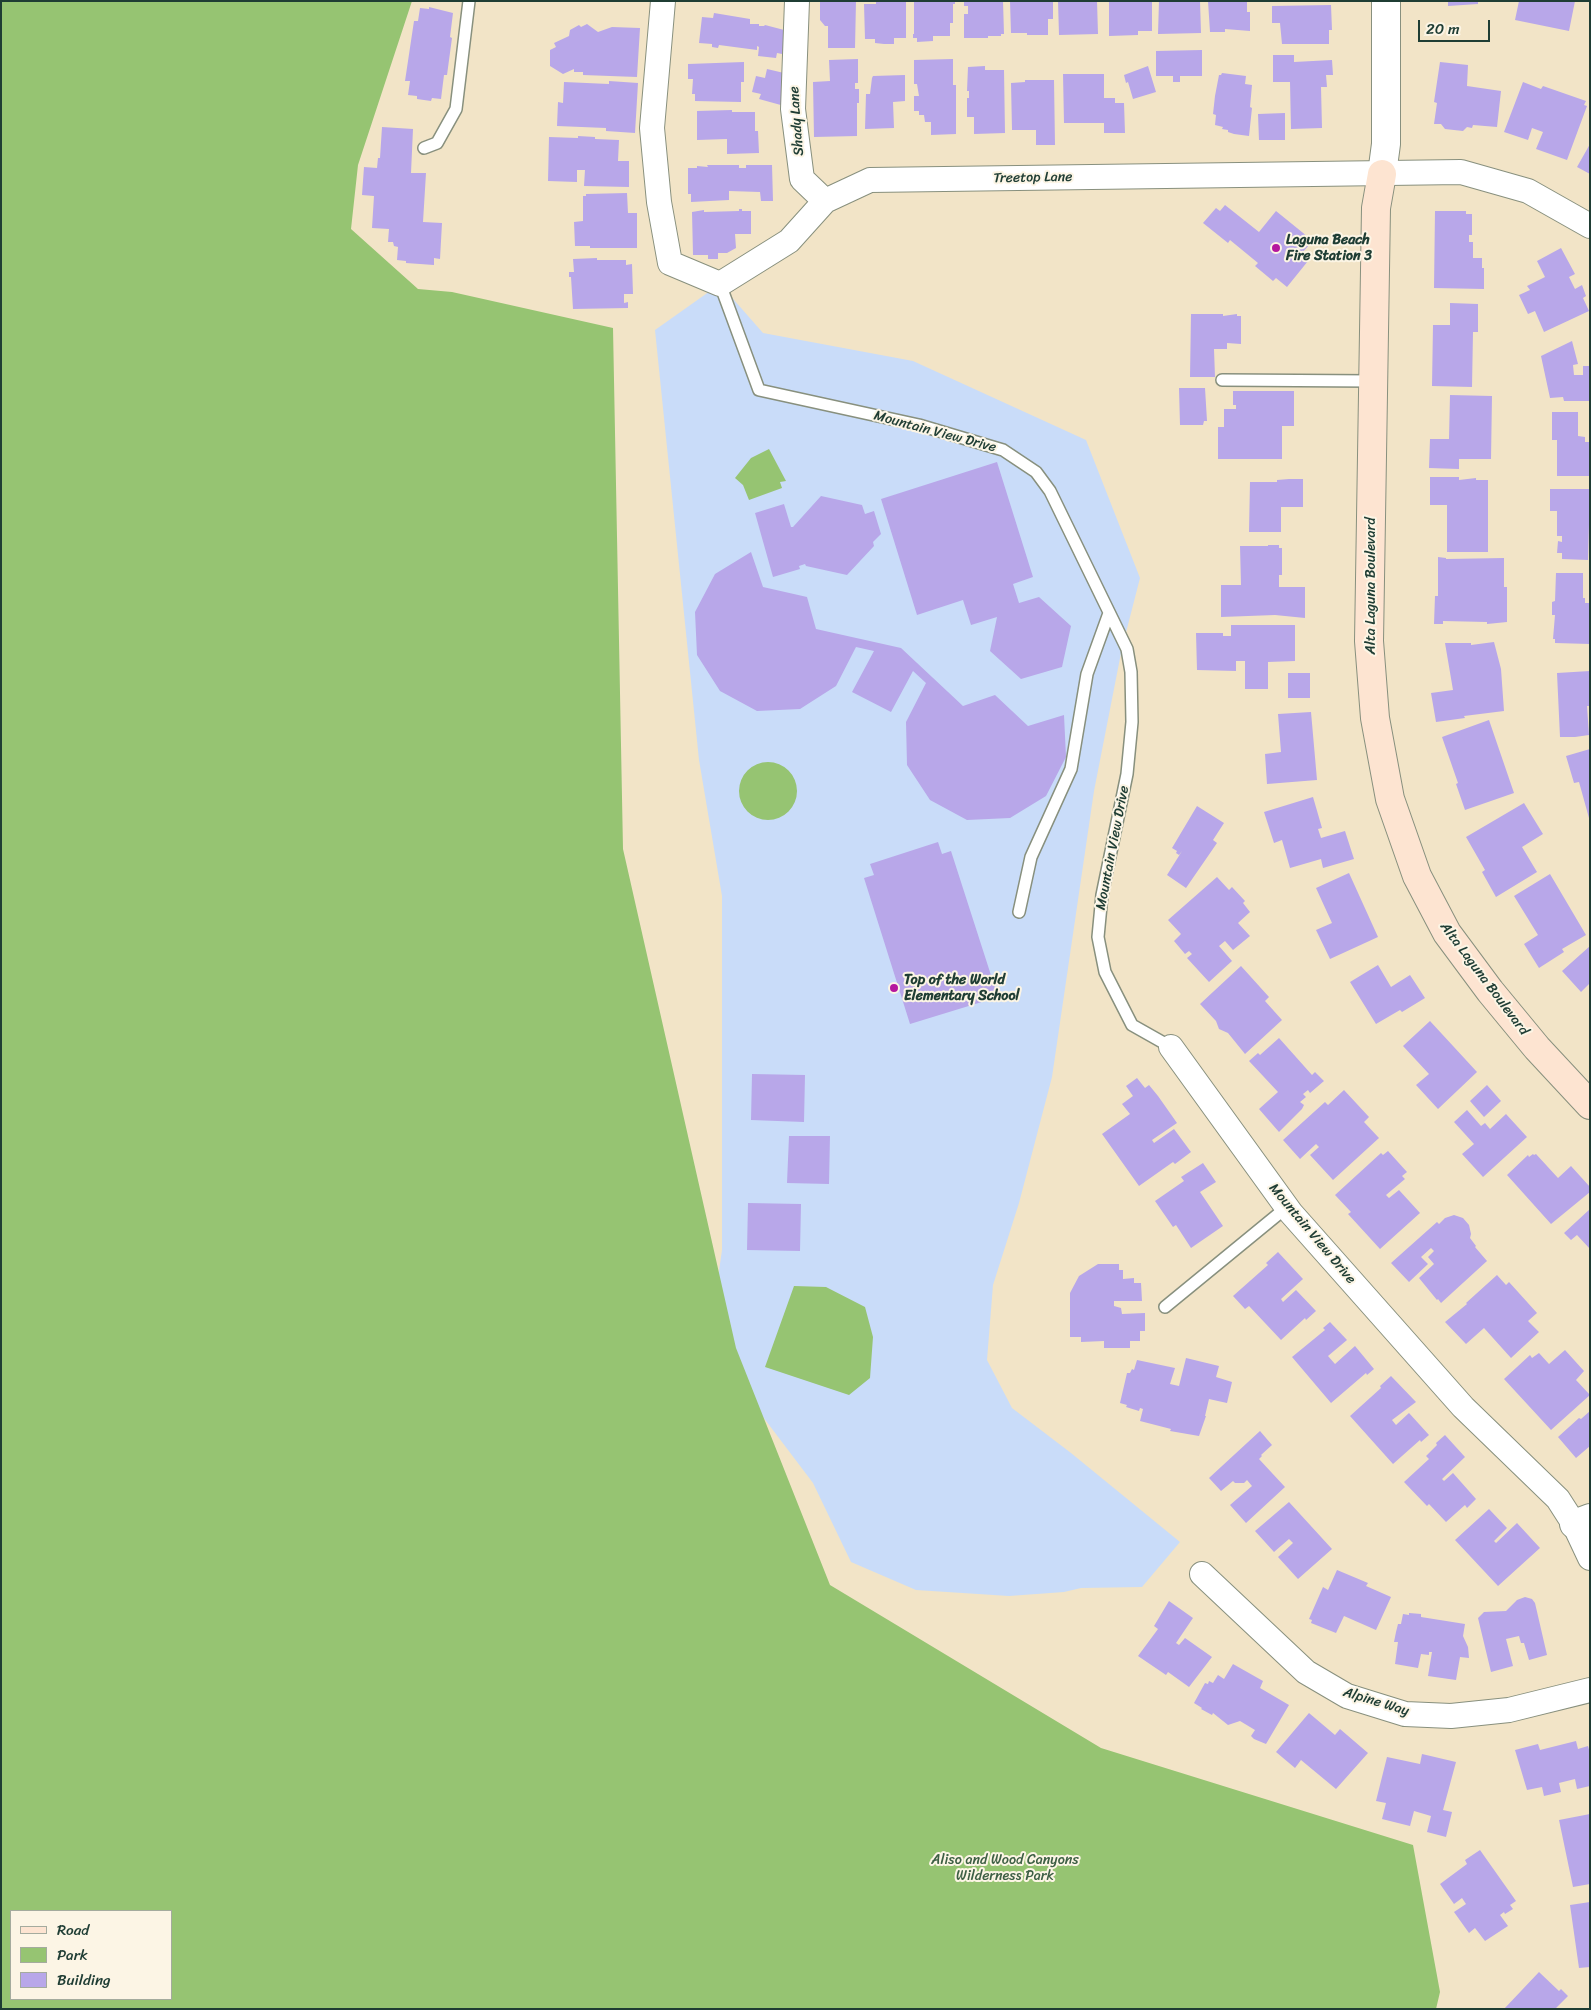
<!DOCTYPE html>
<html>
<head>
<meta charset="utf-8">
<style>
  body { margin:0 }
  #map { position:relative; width:1591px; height:2010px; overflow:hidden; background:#f2e4c7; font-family:Sriracha,sans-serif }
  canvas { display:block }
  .frame { position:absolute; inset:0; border:2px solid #1f3d34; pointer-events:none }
  .legend { position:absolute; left:10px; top:1910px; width:162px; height:90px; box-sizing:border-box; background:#fcf5e5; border:1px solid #a4ab9e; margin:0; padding:6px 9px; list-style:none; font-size:15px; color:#1f3d34 }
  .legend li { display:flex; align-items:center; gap:10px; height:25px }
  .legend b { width:25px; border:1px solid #a4ab9e }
  .scale { position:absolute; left:1418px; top:20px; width:72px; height:22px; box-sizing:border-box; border:2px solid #1f3d34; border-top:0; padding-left:6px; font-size:15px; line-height:18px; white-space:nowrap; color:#1f3d34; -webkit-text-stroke:4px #fcf5e5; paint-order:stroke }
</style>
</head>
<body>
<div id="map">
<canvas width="1591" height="2010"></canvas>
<div class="frame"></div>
<ul class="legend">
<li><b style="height:6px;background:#fde4d1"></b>Road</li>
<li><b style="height:14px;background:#96c472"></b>Park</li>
<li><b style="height:14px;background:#b8a7e9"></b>Building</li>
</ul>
<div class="scale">20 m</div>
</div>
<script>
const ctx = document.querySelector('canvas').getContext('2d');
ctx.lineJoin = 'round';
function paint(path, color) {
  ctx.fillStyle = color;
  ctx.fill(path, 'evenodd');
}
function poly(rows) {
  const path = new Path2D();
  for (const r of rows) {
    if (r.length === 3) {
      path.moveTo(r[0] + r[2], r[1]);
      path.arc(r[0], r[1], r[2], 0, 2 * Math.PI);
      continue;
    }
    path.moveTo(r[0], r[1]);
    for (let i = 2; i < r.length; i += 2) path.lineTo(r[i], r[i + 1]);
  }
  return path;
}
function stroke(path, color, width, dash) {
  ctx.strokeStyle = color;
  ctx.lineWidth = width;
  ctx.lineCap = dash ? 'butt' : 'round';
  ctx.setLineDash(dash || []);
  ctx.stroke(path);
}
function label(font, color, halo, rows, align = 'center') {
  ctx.font = font + ' Sriracha,sans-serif';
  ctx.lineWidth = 4;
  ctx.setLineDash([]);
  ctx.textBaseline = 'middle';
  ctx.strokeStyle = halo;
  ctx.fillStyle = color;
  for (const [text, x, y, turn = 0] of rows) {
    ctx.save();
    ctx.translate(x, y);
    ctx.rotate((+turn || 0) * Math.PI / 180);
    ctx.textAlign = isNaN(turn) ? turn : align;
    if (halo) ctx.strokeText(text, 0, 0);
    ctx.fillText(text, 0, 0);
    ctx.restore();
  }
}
paint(poly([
  [720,284,763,333,913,361,1086,440,1140,578,1122,648,1094,791,1052,1077,1019,1203,993,1285,987,1360,1012,1408,1071,1453,1180,1542,1142,1587,1081,1588,1064,1592,1009,1596,916,1590,851,1562,813,1483,757,1409,712,1319,722,1250,722,896,699,760,655,330]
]), '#c9dcf9');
paint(poly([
  [1,1,412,1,358,165,351,229,418,289,452,292,613,328,623,849,736,1348,830,1585,1101,1748,1413,1845,1440,1992,1436,2009,1,2009],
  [11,1911,171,1911,171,1999,11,1999],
  [769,449,786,481,780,482,782,488,749,500,743,485,735,478,751,458],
  [768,791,29],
  [794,1286,826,1287,865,1307,873,1337,870,1378,849,1395,765,1367]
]), '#96c472');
paint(poly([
  [820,1,856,1,855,48,828,48,828,26,825,26,820,20],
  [876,1,906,1,906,38,894,38,894,44,884,44,875,43,875,39,865,39,864,4,876,4],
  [914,1,955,1,955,4,953,4,953,23,950,23,950,36,933,36,933,41,917,42,917,38,913,38,913,34,914,34],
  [964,1,1003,1,1004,34,1001,34,1001,36,988,36,988,38,964,38,964,14,968,14,968,6,964,6],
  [1010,1,1053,1,1053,19,1048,19,1048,35,1027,35,1027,33,1011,33],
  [1058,1,1097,1,1098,34,1059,35],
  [1109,1,1152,1,1152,31,1138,31,1138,35,1109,36],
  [1159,1,1200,1,1201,33,1158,34],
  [1208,1,1247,1,1247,12,1250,12,1250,31,1225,29,1225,32,1210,32],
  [1448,1,1478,1,1478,4,1448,6],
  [1519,1,1575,1,1569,31,1515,20],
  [1331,5,1332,30,1329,30,1329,44,1282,44,1280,23,1272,23,1272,6],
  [429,7,453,13,450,37,452,38,447,75,444,75,441,99,432,98,431,101,417,99,417,96,408,95,410,81,405,81,414,21,418,21,420,8,429,9],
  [714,13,750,19,750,24,759,24,759,26,764,26,765,25,788,31,782,54,777,53,776,58,758,56,759,47,757,46,757,50,719,45,718,48,712,47,712,44,699,43,702,17,713,18],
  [587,24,598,32,612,27,640,28,637,77,583,75,583,72,574,72,574,69,563,74,550,66,550,50,556,47,554,43,569,36,570,30,579,25,581,27],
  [1202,50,1202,76,1180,76,1180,82,1173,82,1173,76,1156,76,1156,51],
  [1273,55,1294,55,1294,62,1332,60,1333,75,1326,75,1327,87,1321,87,1322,128,1291,129,1290,82,1273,82],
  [858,59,858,83,855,83,855,89,859,89,859,103,857,103,857,136,814,137,813,82,830,81,829,60],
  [953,59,953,85,956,85,956,134,931,135,931,122,925,122,924,115,919,115,919,111,914,111,914,96,919,96,917,84,914,84,914,60],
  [744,62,744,82,741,82,741,102,695,101,695,94,692,94,693,79,688,79,688,64],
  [1440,62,1468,65,1467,86,1501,91,1497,127,1473,125,1472,128,1467,127,1463,131,1445,129,1441,124,1434,124,1437,103,1434,102],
  [985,66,985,70,1004,70,1005,133,974,134,974,117,967,117,967,98,969,98,969,91,967,91,968,67],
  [1148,66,1156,92,1133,99,1128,82,1126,83,1124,75],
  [767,69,784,73,781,86,790,87,788,107,759,99,761,94,752,92,756,76,765,78],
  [1222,73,1246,76,1245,84,1252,85,1250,107,1252,108,1249,136,1234,134,1228,132,1228,130,1222,129,1223,127,1215,125,1216,115,1213,114,1215,96,1219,75,1221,75],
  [1063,74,1104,74,1104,98,1115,98,1115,103,1124,103,1125,133,1104,133,1104,123,1064,123],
  [905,75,905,101,893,102,894,128,865,129,866,94,870,94,872,78,873,76],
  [1025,80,1054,80,1055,145,1036,145,1036,130,1012,130,1011,83,1025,82],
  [609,81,638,83,635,133,606,131,606,128,557,126,558,102,563,103,564,82,609,84],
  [1523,82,1541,89,1543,86,1586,101,1584,105,1587,106,1567,160,1536,149,1543,132,1532,128,1528,140,1504,132],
  [732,110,732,112,755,112,755,131,758,131,759,153,727,154,727,139,697,140,697,111],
  [1285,113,1285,140,1259,140,1258,114],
  [382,127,413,129,411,173,426,173,423,222,442,223,440,259,434,258,434,265,406,263,406,261,397,260,398,247,394,246,393,242,388,242,389,229,372,228,374,196,362,195,364,167,377,168,378,158,380,158],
  [578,136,595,137,595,139,619,140,618,161,629,161,629,187,584,186,585,170,577,170,577,182,548,181,549,137,578,138],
  [1590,144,1590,174,1577,167],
  [707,165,739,165,739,168,746,168,746,165,772,165,773,201,761,201,760,192,729,191,729,200,691,202,691,194,688,194,688,168,697,168,697,166,708,167],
  [627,193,628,213,637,213,637,248,590,248,590,246,575,246,574,222,583,221,583,196,586,196,586,194],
  [1225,205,1259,232,1276,211,1313,241,1300,255,1308,261,1287,287,1276,278,1273,281,1255,266,1258,263,1230,240,1228,243,1203,223,1216,208,1220,211],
  [739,209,742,209,742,211,751,211,751,234,735,234,736,248,727,253,718,253,718,259,708,259,708,255,693,255,692,212,704,210,704,212,739,211],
  [1435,211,1466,211,1466,214,1472,214,1472,235,1469,235,1469,242,1473,242,1473,258,1482,258,1482,268,1484,268,1484,289,1434,288],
  [1561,248,1575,274,1569,277,1575,289,1582,285,1586,296,1583,298,1589,311,1544,332,1535,311,1528,314,1519,295,1530,290,1527,286,1545,277,1537,261],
  [597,258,597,260,626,260,626,265,632,264,633,294,624,294,624,303,628,302,628,308,573,309,571,277,569,277,569,272,574,272,573,259],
  [1450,303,1478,304,1478,332,1473,332,1472,387,1432,386,1433,325,1450,325],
  [1191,314,1223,314,1223,316,1237,314,1237,316,1241,316,1241,344,1227,343,1227,349,1214,349,1215,377,1190,377],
  [1572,341,1578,364,1573,365,1574,375,1583,375,1583,366,1590,366,1590,401,1564,401,1563,397,1550,398,1541,356],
  [1179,388,1205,388,1207,421,1204,421,1203,425,1180,425],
  [1233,391,1294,391,1294,426,1282,426,1282,459,1218,459,1218,427,1224,427,1224,409,1236,409,1236,405,1233,405],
  [1450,395,1492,396,1491,459,1459,459,1459,469,1429,468,1430,439,1449,439],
  [1552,412,1578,412,1578,436,1585,437,1585,442,1590,442,1590,476,1557,476,1557,440,1552,440],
  [997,462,1033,577,1013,584,1019,603,1039,597,1071,626,1062,667,1021,679,990,651,997,617,971,625,963,600,917,615,881,499],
  [1430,477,1459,477,1459,480,1476,478,1476,480,1488,480,1488,552,1447,552,1447,505,1430,505],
  [1289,479,1303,479,1303,507,1281,507,1281,532,1249,532,1250,482,1277,482,1277,480],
  [1550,489,1590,489,1588,560,1562,559,1562,553,1557,553,1558,541,1562,542,1562,536,1557,536,1557,511,1550,511],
  [821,496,862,505,865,514,874,511,881,534,873,542,874,546,847,575,806,566,805,564,799,566,800,569,773,577,755,513,784,504,791,527,793,527],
  [1268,545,1279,545,1279,548,1282,548,1282,575,1279,575,1279,587,1305,587,1305,618,1275,615,1221,617,1221,585,1241,585,1240,546,1268,546],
  [751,552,763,587,807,597,816,629,901,648,963,706,995,695,1028,726,1064,715,1066,757,1046,796,1010,818,967,820,930,800,907,765,906,722,926,683,913,671,891,712,852,692,874,651,856,647,836,686,800,709,757,711,720,691,697,655,695,612,715,574],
  [1438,557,1446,558,1446,559,1504,558,1504,587,1507,587,1507,622,1487,624,1487,622,1443,621,1443,624,1434,624,1435,596,1438,596],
  [1556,573,1583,573,1583,598,1585,598,1585,603,1590,603,1590,644,1555,643,1555,639,1553,639,1555,615,1552,615,1552,602,1555,601],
  [1231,625,1295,625,1295,661,1268,662,1268,689,1245,689,1245,661,1236,661,1236,671,1197,670,1196,633,1223,633,1223,636,1231,636],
  [1494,642,1501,669,1504,711,1464,716,1465,718,1436,722,1431,693,1453,690,1445,643,1471,643,1471,645],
  [1590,671,1590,706,1587,706,1589,735,1575,737,1560,737,1557,673],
  [1288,673,1310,673,1310,698,1288,698],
  [1311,712,1317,780,1267,784,1265,754,1281,752,1278,714],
  [1489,720,1514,793,1465,810,1456,784,1458,783,1442,737],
  [1590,749,1590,818,1589,818,1579,782,1574,783,1566,756],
  [1313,797,1322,828,1318,829,1321,838,1345,831,1354,859,1323,868,1321,859,1290,868,1282,840,1274,843,1264,812],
  [1524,803,1543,834,1522,847,1537,872,1496,897,1482,872,1485,870,1466,837],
  [1197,806,1224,823,1213,840,1217,843,1186,888,1167,875,1182,851,1179,855,1176,853,1177,851,1172,848],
  [938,842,942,854,951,851,998,997,910,1024,864,878,874,875,870,864],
  [1349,873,1378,937,1330,959,1316,930,1332,923,1316,888],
  [1550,874,1586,935,1562,949,1564,952,1539,968,1524,944,1538,935,1514,896],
  [1217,877,1229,890,1232,887,1245,901,1243,903,1250,912,1238,923,1250,936,1233,950,1225,941,1219,946,1232,961,1209,982,1187,958,1192,954,1189,951,1185,954,1174,941,1181,934,1168,920],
  [1590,946,1590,983,1581,992,1562,971],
  [1378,965,1391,987,1410,975,1425,998,1402,1012,1400,1010,1376,1024,1350,982],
  [1241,966,1269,997,1265,1001,1282,1020,1245,1054,1228,1033,1219,1029,1216,1021,1200,1004],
  [1430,1021,1477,1072,1438,1109,1416,1085,1429,1074,1403,1046],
  [1279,1038,1312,1075,1315,1072,1324,1081,1310,1093,1308,1090,1303,1094,1306,1097,1300,1102,1304,1105,1302,1109,1279,1132,1259,1109,1278,1092,1249,1061,1258,1053,1260,1055],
  [752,1074,805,1075,804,1122,751,1120],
  [1137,1078,1145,1088,1149,1085,1158,1096,1177,1123,1152,1140,1154,1143,1174,1129,1191,1152,1175,1164,1173,1162,1139,1186,1102,1134,1130,1114,1122,1104,1133,1096,1126,1086],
  [1487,1085,1501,1101,1484,1117,1470,1101],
  [1344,1090,1369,1117,1364,1122,1379,1138,1333,1180,1310,1155,1319,1147,1316,1144,1300,1159,1283,1140,1325,1102,1328,1105],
  [1467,1110,1481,1126,1485,1123,1490,1129,1506,1114,1527,1137,1483,1177,1462,1154,1474,1144,1454,1122],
  [789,1136,830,1136,829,1184,787,1183],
  [1388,1151,1407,1172,1402,1176,1405,1179,1386,1195,1389,1198,1399,1190,1420,1213,1380,1249,1348,1214,1351,1212,1335,1195,1381,1153,1383,1155],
  [1533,1154,1534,1155,1536,1154,1558,1178,1571,1166,1590,1187,1590,1192,1551,1224,1507,1175,1528,1155,1529,1157],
  [1203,1163,1216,1182,1200,1192,1223,1226,1191,1248,1176,1225,1173,1227,1155,1201,1184,1181,1181,1177],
  [748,1203,801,1204,800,1251,747,1250],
  [1590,1209,1590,1249,1577,1235,1571,1240,1564,1233],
  [1454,1215,1463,1218,1469,1225,1471,1234,1470,1238,1476,1246,1475,1247,1487,1261,1441,1303,1438,1299,1437,1300,1419,1278,1434,1264,1428,1257,1434,1251,1431,1248,1421,1257,1428,1264,1409,1282,1391,1263,1437,1222,1439,1224,1445,1218],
  [1278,1252,1303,1279,1281,1299,1283,1302,1296,1290,1316,1311,1306,1320,1305,1318,1281,1340,1249,1306,1245,1309,1233,1296,1268,1265,1266,1263],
  [1098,1264,1119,1264,1119,1270,1123,1270,1123,1279,1134,1278,1134,1283,1141,1283,1142,1301,1114,1301,1114,1306,1121,1308,1122,1314,1145,1313,1145,1331,1140,1331,1140,1341,1130,1341,1130,1348,1104,1348,1104,1341,1081,1342,1081,1337,1070,1337,1070,1293,1079,1276],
  [1497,1275,1506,1285,1509,1282,1537,1313,1528,1321,1539,1332,1511,1358,1484,1328,1466,1344,1445,1322,1467,1304,1466,1303],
  [1330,1322,1347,1340,1328,1356,1335,1364,1355,1346,1374,1369,1367,1375,1366,1373,1331,1403,1292,1357,1325,1330,1323,1328],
  [1565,1350,1584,1371,1576,1380,1590,1395,1551,1430,1504,1379,1530,1355,1532,1358,1539,1353,1549,1364],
  [1186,1358,1219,1366,1216,1377,1232,1382,1227,1403,1209,1399,1205,1416,1206,1416,1199,1436,1170,1431,1171,1429,1140,1421,1143,1409,1140,1408,1139,1411,1126,1407,1127,1405,1120,1403,1127,1373,1130,1373,1132,1369,1134,1370,1137,1360,1175,1368,1170,1384,1179,1386],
  [1391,1376,1416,1402,1392,1420,1396,1425,1409,1413,1429,1435,1421,1442,1420,1440,1393,1464,1350,1416,1381,1388,1380,1386],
  [1590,1411,1590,1446,1576,1458,1558,1437,1579,1418,1581,1419],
  [1260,1431,1272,1445,1261,1455,1262,1456,1259,1459,1285,1487,1246,1523,1230,1505,1252,1486,1247,1480,1244,1483,1235,1483,1233,1481,1221,1491,1209,1478],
  [1445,1435,1465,1457,1442,1479,1444,1481,1453,1473,1476,1499,1467,1508,1465,1505,1446,1522,1429,1504,1427,1506,1404,1482,1429,1459,1426,1456,1437,1445,1436,1443],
  [1289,1502,1332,1549,1298,1579,1278,1557,1293,1543,1289,1539,1274,1552,1255,1531],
  [1489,1509,1507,1528,1494,1541,1496,1543,1517,1523,1540,1548,1498,1586,1455,1540],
  [1337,1570,1368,1583,1366,1586,1391,1597,1376,1630,1344,1616,1336,1633,1311,1623,1312,1620,1309,1619,1323,1587,1328,1590],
  [1525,1597,1532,1599,1535,1603,1547,1655,1529,1660,1524,1643,1521,1643,1519,1636,1506,1639,1513,1666,1491,1672,1478,1618,1484,1612,1506,1611,1517,1600],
  [1169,1601,1193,1618,1176,1643,1179,1645,1185,1638,1212,1657,1189,1687,1168,1672,1166,1675,1138,1656,1158,1629,1154,1626],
  [1409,1613,1421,1614,1421,1617,1465,1624,1463,1636,1468,1647,1469,1658,1460,1657,1456,1680,1428,1676,1432,1652,1429,1652,1429,1655,1421,1654,1418,1668,1395,1664,1398,1642,1394,1642,1396,1632,1398,1624,1401,1624,1403,1614,1409,1615],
  [1233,1664,1263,1681,1260,1688,1289,1705,1266,1744,1254,1739,1251,1736,1255,1730,1240,1721,1228,1725,1213,1713,1212,1715,1201,1709,1202,1708,1194,1703,1205,1683,1208,1684,1209,1681,1213,1683,1218,1675,1224,1679],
  [1309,1713,1335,1735,1340,1729,1368,1753,1336,1789,1301,1760,1295,1768,1276,1752],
  [1576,1741,1578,1749,1588,1746,1590,1753,1590,1786,1577,1789,1575,1779,1559,1783,1561,1792,1544,1796,1542,1787,1527,1790,1515,1750,1538,1744,1540,1750],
  [1422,1754,1456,1762,1443,1810,1452,1812,1446,1837,1427,1832,1431,1816,1414,1811,1410,1826,1382,1819,1386,1803,1376,1801,1387,1757,1420,1764],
  [1590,1814,1590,1884,1573,1887,1559,1820],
  [1480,1850,1516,1901,1510,1905,1513,1909,1505,1914,1504,1912,1500,1915,1508,1926,1485,1941,1475,1928,1469,1933,1454,1912,1466,1904,1462,1898,1454,1904,1440,1884,1467,1864,1465,1860],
  [1590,1902,1590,1967,1579,1968,1570,1905],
  [1539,1972,1559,1991,1561,1989,1568,1996,1555,2009,1504,2009]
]), '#b8a7e9');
const service = poly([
  [424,148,437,143,456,109,469,1],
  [720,284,759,390,919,425,1003,450,1036,472,1050,491,1127,649,1131,672,1132,722,1127,774,1102,895,1098,937,1105,972,1132,1025,1171,1047],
  [1222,380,1373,381],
  [1019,912,1031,857,1071,769,1087,674,1109,613],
  [1165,1307,1287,1207]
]);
const minor = poly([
  [663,1,652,128,659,202,670,263,720,284,789,241,825,201,870,180,1461,172,1528,191,1590,226],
  [797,1,793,109,802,179,825,201],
  [1171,1047,1291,1213,1463,1407,1558,1499,1574,1524,1590,1558],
  [1202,1574,1306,1672,1347,1696,1405,1714,1451,1716,1509,1710,1590,1690]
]);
const tertiary = poly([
  [1382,174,1386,144,1386,1],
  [1574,1524,1590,1518]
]);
const secondary = poly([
  [1382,174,1376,208,1369,641,1375,718,1390,799,1417,876,1447,933,1490,991,1537,1048,1590,1105]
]);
stroke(service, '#88907e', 14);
stroke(minor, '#88907e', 26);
stroke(tertiary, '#88907e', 30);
stroke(secondary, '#88907e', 30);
stroke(service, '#fff', 11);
stroke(minor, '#fff', 24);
stroke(tertiary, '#fff', 28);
stroke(secondary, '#fde4d1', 28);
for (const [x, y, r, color] of [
  [1276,248,5,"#b5179e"],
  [894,988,5,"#b5179e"]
]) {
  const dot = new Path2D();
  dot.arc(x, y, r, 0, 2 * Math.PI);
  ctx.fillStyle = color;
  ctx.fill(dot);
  stroke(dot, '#fcf5e5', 2);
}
label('14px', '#1f3d34', '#fcf5e5', [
  ["Shady Lane",797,121,-94],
  ["Treetop Lane",1033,178,-1],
  ["Mountain View Drive",935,432,15],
  ["Alta Laguna Boulevard",1371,586,-90],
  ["Mountain View Drive",1113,848,-79],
  ["Alta Laguna Boulevard",1484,979,53],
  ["Mountain View Drive",1312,1234,50],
  ["Alpine Way",1376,1702,17]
]);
label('bold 14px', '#1f3d34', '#fcf5e5', [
  ["Laguna Beach",1286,240],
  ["Fire Station 3",1286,256],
  ["Top of the World",904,980],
  ["Elementary School",904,996]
], 'left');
label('14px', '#3d5f44', '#fcf5e5', [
  ["Aliso and Wood Canyons",1005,1860],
  ["Wilderness Park",1005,1876]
]);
</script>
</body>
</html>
